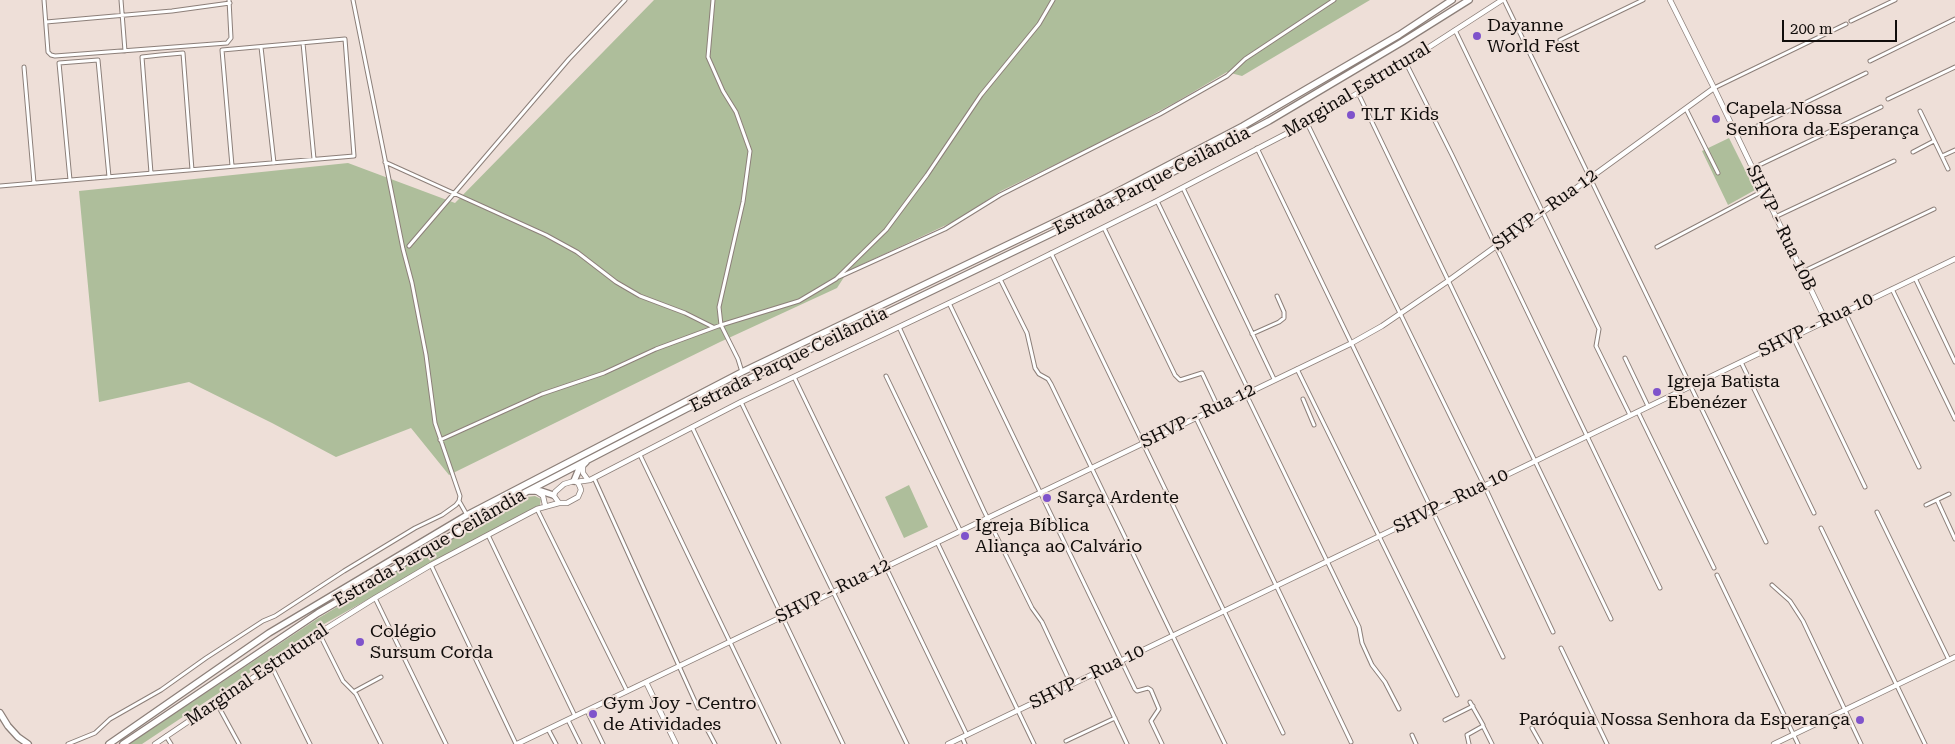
<!DOCTYPE html>
<html>
<head>
<meta charset="utf-8">
<style>
  body { margin:0 }
  #map { position:relative; width:1955px; height:744px; overflow:hidden; background:#eedfd8; font-family:"Roboto Serif",serif }
  canvas { display:block }
  .scale { position:absolute; left:1782px; top:20px; width:115px; height:22px; box-sizing:border-box; border:2px solid #110d0b; border-top:0; padding-left:6px; font-size:15px; line-height:18px; white-space:nowrap; color:#110d0b; -webkit-text-stroke:4px #eedfd8; paint-order:stroke }
</style>
</head>
<body>
<div id="map">
<canvas width="1955" height="744"></canvas>
<div class="scale">200 m</div>
</div>
<script>
const ctx = document.querySelector('canvas').getContext('2d');
ctx.lineJoin = 'round';
function paint(path, color) {
  ctx.fillStyle = color;
  ctx.fill(path, 'evenodd');
}
function poly(rows) {
  const path = new Path2D();
  for (const r of rows) {
    path.moveTo(r[0], r[1]);
    for (let i = 2; i < r.length; i += 2) path.lineTo(r[i], r[i + 1]);
  }
  return path;
}
function stroke(path, color, width, dash) {
  ctx.strokeStyle = color;
  ctx.lineWidth = width;
  ctx.lineCap = dash ? 'butt' : 'round';
  ctx.setLineDash(dash || []);
  ctx.stroke(path);
}
function label(font, color, halo, rows, align = 'center') {
  ctx.font = font + ' "Roboto Serif",serif';
  ctx.lineWidth = 4;
  ctx.setLineDash([]);
  ctx.textBaseline = 'middle';
  ctx.strokeStyle = halo;
  ctx.fillStyle = color;
  for (const [text, x, y, turn = 0] of rows) {
    ctx.save();
    ctx.translate(x, y);
    ctx.rotate((+turn || 0) * Math.PI / 180);
    ctx.textAlign = isNaN(turn) ? turn : align;
    if (halo) ctx.strokeText(text, 0, 0);
    ctx.fillText(text, 0, 0);
    ctx.restore();
  }
}
paint(poly([
  [654,0,1370,0,1242,76,1227,72,1176,102,1115,135,1001,191,959,219,848,271,837,288,720,342,449,475,411,428,336,457,272,423,189,382,99,402,79,191,348,163,455,203],
  [1729,138,1755,190,1728,205,1702,151],
  [909,485,928,527,904,538,885,497],
  [535,496,541,499,540,505,429,565,317,628,142,744,129,744,317,619,460,534,527,497]
]), '#aebe9b');
const street = poly([
  [44,0,48,52,51,55,55,56,227,43,231,38,229,0],
  [121,0,125,51],
  [713,0,708,57,723,91,736,112,750,151,743,202,719,307,721,325,738,359,742,372],
  [1504,0,1766,542],
  [1851,21,1895,0],
  [46,22,172,11,230,3],
  [1455,30,1599,329,1596,346,1630,415],
  [1560,40,1643,0],
  [303,43,314,159],
  [261,47,274,163],
  [1870,61,1955,19],
  [1406,63,1452,155,1660,588],
  [24,67,34,183],
  [1714,88,1846,24],
  [1358,93,1611,619],
  [1888,99,1955,67],
  [1686,109,1718,173],
  [1920,111,1948,169],
  [1307,123,1484,485,1553,632],
  [1737,136,1866,73],
  [1257,148,1503,657],
  [1913,152,1934,141],
  [1942,156,1955,150],
  [385,162,546,235,577,252,616,282,640,296,685,313,713,327],
  [1753,168,1881,107],
  [151,173,142,57,160,55,183,53,192,170],
  [70,180,59,63,98,60,109,177],
  [0,186,354,156,345,39,222,50,232,166],
  [1183,188,1274,379],
  [1157,201,1249,391],
  [1775,217,1894,161],
  [1104,228,1175,375,1180,380,1202,373,1218,407],
  [409,246,569,59,625,0],
  [1657,247,1763,191],
  [1051,253,1283,733],
  [1802,272,1934,209],
  [839,277,945,229,1000,195,1160,114,1227,76,1245,59,1334,0],
  [1915,278,1955,362],
  [1000,279,1027,333,1035,368,1039,374,1048,379,1051,384,1225,744],
  [1892,289,1955,419],
  [949,303,1135,689,1137,691,1148,688,1151,690,1159,709,1151,721,1162,744],
  [1845,312,1919,467],
  [899,327,984,511,1032,608,1042,622,1071,684],
  [1252,334,1279,322,1284,318,1284,312,1277,296],
  [1793,337,1865,487],
  [1625,358,1648,406],
  [1741,362,1814,513],
  [1297,369,1457,695],
  [886,376,960,530],
  [794,377,967,735],
  [1246,394,1359,627,1362,643,1372,665,1385,682,1399,709],
  [1303,399,1314,425],
  [741,402,907,744],
  [1638,412,1714,568],
  [1196,418,1351,742],
  [692,427,843,744],
  [440,440,542,394,604,373,656,349,721,325,799,301,836,279,886,230,927,175,981,95,1039,24,1053,0],
  [640,455,779,744],
  [594,478,698,708],
  [1937,500,1955,539],
  [459,501,467,515],
  [1926,505,1949,494],
  [537,509,627,691],
  [1877,512,1949,660],
  [1821,528,1925,744],
  [488,535,575,716],
  [937,542,1034,744],
  [431,565,516,744],
  [1717,575,1798,744],
  [1772,585,1790,601,1803,621,1861,744],
  [375,598,446,744],
  [319,633,343,681,356,694,381,744],
  [1561,648,1607,744],
  [271,665,310,744],
  [1094,674,1127,744],
  [355,691,381,677],
  [216,702,239,744],
  [1470,702,1483,725],
  [587,711,603,744],
  [568,720,580,744],
  [1445,720,1473,706],
  [1532,728,1541,744],
  [548,729,556,744],
  [707,729,715,744],
  [1412,735,1416,744],
  [166,736,171,744],
  [962,737,965,744],
  [1066,741,1115,718],
  [68,744,95,733,110,719,161,690,206,658,263,621,275,616,344,571,415,528,442,515,456,505,459,501,460,496,435,423,426,355,412,283,403,249,353,0],
  [1469,744,1467,735,1483,726,1492,744]
]);
const secondary = poly([
  [1670,0,1714,88,1826,321],
  [583,466,583,473,588,480],
  [574,481,578,483,580,487,581,490,578,497,567,503,559,503,554,496,555,492,564,484,574,481],
  [576,482,590,480,741,402,1000,279,1157,201,1307,123,1358,93,1502,0],
  [537,492,543,496,545,505],
  [646,682,676,744],
  [155,744,319,633,375,598,431,565,537,509,559,503],
  [517,744,1350,344,1382,326,1448,281,1714,88],
  [948,744,1955,259],
  [1774,744,1955,657]
]);
const highway = poly([
  [574,481,579,469,586,462],
  [530,491,541,491,553,495],
  [0,713,8,726,18,737,28,744],
  [109,744,269,633,467,515,742,372,1107,197,1243,126,1399,35,1452,0],
  [123,744,318,613,526,492,686,409,1111,205,1269,121,1402,42,1469,0]
]);
stroke(street, '#8c7f79', 5);
stroke(secondary, '#8c7f79', 6);
stroke(highway, '#8c7f79', 8);
stroke(street, '#fff', 3);
stroke(secondary, '#fff', 4.5);
stroke(highway, '#fff', 5.5);
for (const [x, y, r, color] of [
  [1477,36,5,"#7f53cb"],
  [1351,115,5,"#7f53cb"],
  [1716,119,5,"#7f53cb"],
  [1657,392,5,"#7f53cb"],
  [1047,498,5,"#7f53cb"],
  [965,536,5,"#7f53cb"],
  [360,642,5,"#7f53cb"],
  [593,714,5,"#7f53cb"],
  [1860,720,5,"#7f53cb"]
]) {
  const dot = new Path2D();
  dot.arc(x, y, r, 0, 2 * Math.PI);
  ctx.fillStyle = color;
  ctx.fill(dot);
  stroke(dot, '#eedfd8', 2);
}
label('18px', '#110d0b', '#eedfd8', [
  ["Dayanne",1487,26],
  ["World Fest",1487,47],
  ["Capela Nossa",1726,109],
  ["Senhora da Esperança",1726,130],
  ["TLT Kids",1361,115],
  ["Igreja Batista",1667,382],
  ["Ebenézer",1667,403],
  ["Sarça Ardente",1057,498],
  ["Igreja Bíblica",975,526],
  ["Aliança ao Calvário",975,547],
  ["Colégio",370,632],
  ["Sursum Corda",370,653],
  ["Gym Joy - Centro",603,704],
  ["de Atividades",603,725],
  ["Paróquia Nossa Senhora da Esperança",1850,720,"right"]
], 'left');
label('18px', '#110d0b', '#eedfd8', [
  ["Marginal Estrutural",1357,90,-31],
  ["Estrada Parque Ceilândia",1152,181,-27],
  ["SHVP - Rua 12",1545,210,-36],
  ["SHVP - Rua 10B",1781,228,64],
  ["SHVP - Rua 10",1816,325,-26],
  ["Estrada Parque Ceilândia",789,360,-26],
  ["SHVP - Rua 12",1198,416,-26],
  ["SHVP - Rua 10",1451,501,-26],
  ["Estrada Parque Ceilândia",430,548,-30],
  ["SHVP - Rua 12",833,591,-26],
  ["Marginal Estrutural",257,675,-34],
  ["SHVP - Rua 10",1087,677,-26]
]);
</script>
</body>
</html>
